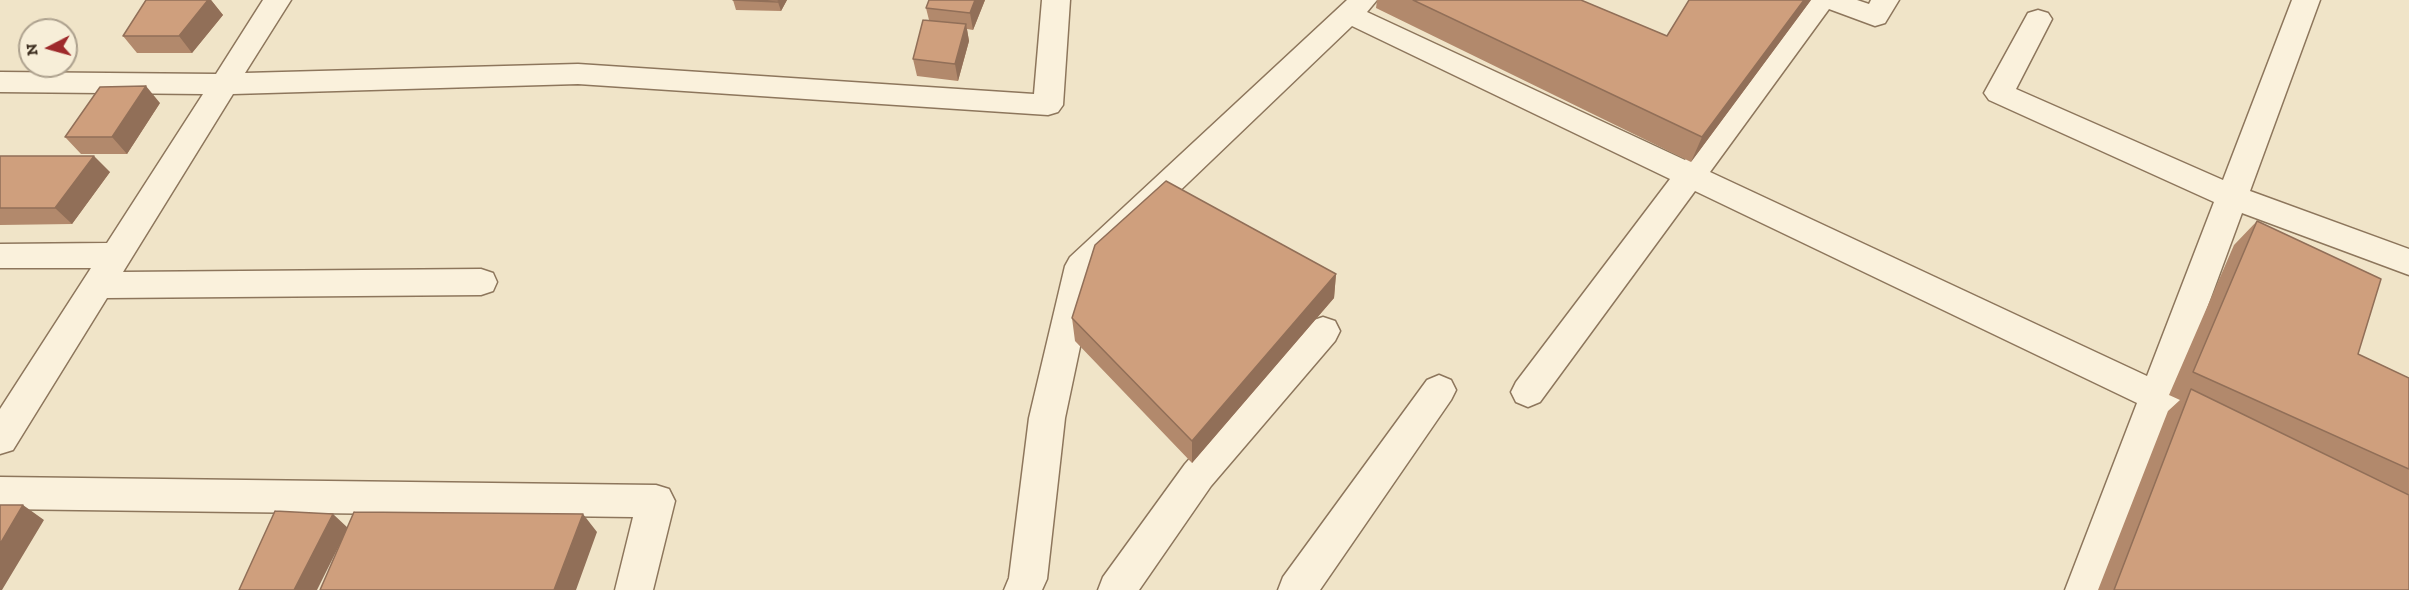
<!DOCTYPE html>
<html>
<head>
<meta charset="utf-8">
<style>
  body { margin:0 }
  #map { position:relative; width:2409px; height:590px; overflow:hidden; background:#f0e4c8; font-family:"Zilla Slab",serif }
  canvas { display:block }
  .north { position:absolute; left:18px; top:18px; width:60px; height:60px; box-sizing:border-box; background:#f7eed8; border:2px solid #ada18e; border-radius:50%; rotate:264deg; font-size:16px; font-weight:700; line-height:24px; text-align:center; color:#3d2e20 }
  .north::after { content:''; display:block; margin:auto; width:21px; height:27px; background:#9e2a2b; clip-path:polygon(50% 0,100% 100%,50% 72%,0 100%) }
</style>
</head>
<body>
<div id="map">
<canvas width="2409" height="590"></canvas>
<div class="north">N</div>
</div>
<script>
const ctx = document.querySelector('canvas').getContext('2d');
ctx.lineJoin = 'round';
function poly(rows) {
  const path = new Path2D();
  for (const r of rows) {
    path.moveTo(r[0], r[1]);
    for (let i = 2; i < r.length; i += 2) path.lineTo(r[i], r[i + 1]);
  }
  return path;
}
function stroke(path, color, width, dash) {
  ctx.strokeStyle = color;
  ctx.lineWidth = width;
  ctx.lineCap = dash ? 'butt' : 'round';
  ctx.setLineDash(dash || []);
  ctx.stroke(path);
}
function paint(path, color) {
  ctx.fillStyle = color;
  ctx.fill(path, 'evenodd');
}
const street = poly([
  [263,0,291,0,245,73,578,64,1034,94,1042,0,1070,0,1063,105,1058,112,1048,115,578,84,233,94,123,272,481,269,493,273,497,282,493,291,481,295,107,298,13,450,0,454,0,409,91,268,0,268,0,244,107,243,203,94,0,92,0,72,216,74,263,0],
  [1347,0,1377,0,1367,12,1685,160,1808,0,1857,0,1869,4,1871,0,1899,0,1885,23,1875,26,1829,9,1710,172,2147,376,2214,202,1989,100,1984,93,2028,13,2038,10,2048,13,2052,19,2016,89,2223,180,2292,0,2320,0,2250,191,2409,249,2409,275,2242,213,2177,390,2228,413,2233,424,2228,435,2215,439,2167,417,2103,590,2065,590,2137,403,1695,191,1540,402,1528,407,1516,402,1511,392,1516,382,1670,179,1352,26,1096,271,1065,418,1047,579,1042,590,1004,590,1009,578,1029,418,1065,266,1070,257,1347,0],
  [1323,317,1335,321,1340,331,1335,341,1211,486,1139,590,1098,590,1103,577,1185,464,1311,321,1323,317],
  [1439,375,1451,380,1456,390,1451,400,1320,590,1278,590,1283,577,1427,380,1439,375],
  [0,477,656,485,669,489,675,501,653,590,615,590,633,517,0,509,0,477]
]);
stroke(street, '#8d765c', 3);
paint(street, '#faf1dc');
paint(poly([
  [146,0,211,0,223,15,192,53,137,53,123,36],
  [733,0,787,0,781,11,736,10],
  [929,0,985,0,973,30,967,29,969,41,958,81,917,76,913,59,929,20,926,8],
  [1377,0,1581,0,1667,36,1811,0,1691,162,1376,8],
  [160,103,127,154,81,154,65,137],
  [0,156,110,172,72,224,0,225],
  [2257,221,2358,354,2409,378,2409,590,2098,590,2168,411,2180,400,2169,395,2234,245],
  [1336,274,1334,298,1192,463,1075,341,1072,318]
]), '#b2896c');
paint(poly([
  [208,0,211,0,223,15,192,53,179,36],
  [779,0,787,0,781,11,778,2],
  [975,0,985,0,973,30,970,13],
  [1804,0,1811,0,1691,162,1702,137],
  [966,24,969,41,958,81,955,64],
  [146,86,160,103,127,154,112,137],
  [94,156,110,172,72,224,55,208],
  [1336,274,1334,298,1192,463,1192,441],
  [23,505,44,520,2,590,0,590,0,544],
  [333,514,348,528,317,590,294,590],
  [583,514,597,532,576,590,554,590]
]), '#916f58');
const building = poly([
  [146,0,208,0,179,36,123,36,146,0],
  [733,0,779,0,778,2,733,0],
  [929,0,975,0,970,13,926,8,929,0],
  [1413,0,1581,0,1667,36,1689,0,1804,0,1702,137,1413,0],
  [923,20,966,24,955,64,913,59,923,20],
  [146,86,112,137,65,137,100,87,146,86],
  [0,156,94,156,55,208,0,208,0,156],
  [1166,181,1336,274,1192,441,1072,318,1095,245,1166,181],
  [2257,221,2381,279,2358,354,2409,378,2409,469,2193,372,2257,221],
  [2191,389,2409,495,2409,590,2114,590,2191,389],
  [0,505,23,505,0,544,0,505],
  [275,511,333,514,294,590,239,590,275,511],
  [354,512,583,514,554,590,320,590,354,512]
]);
paint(building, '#cf9f7d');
stroke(building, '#916f58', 1.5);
</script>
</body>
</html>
